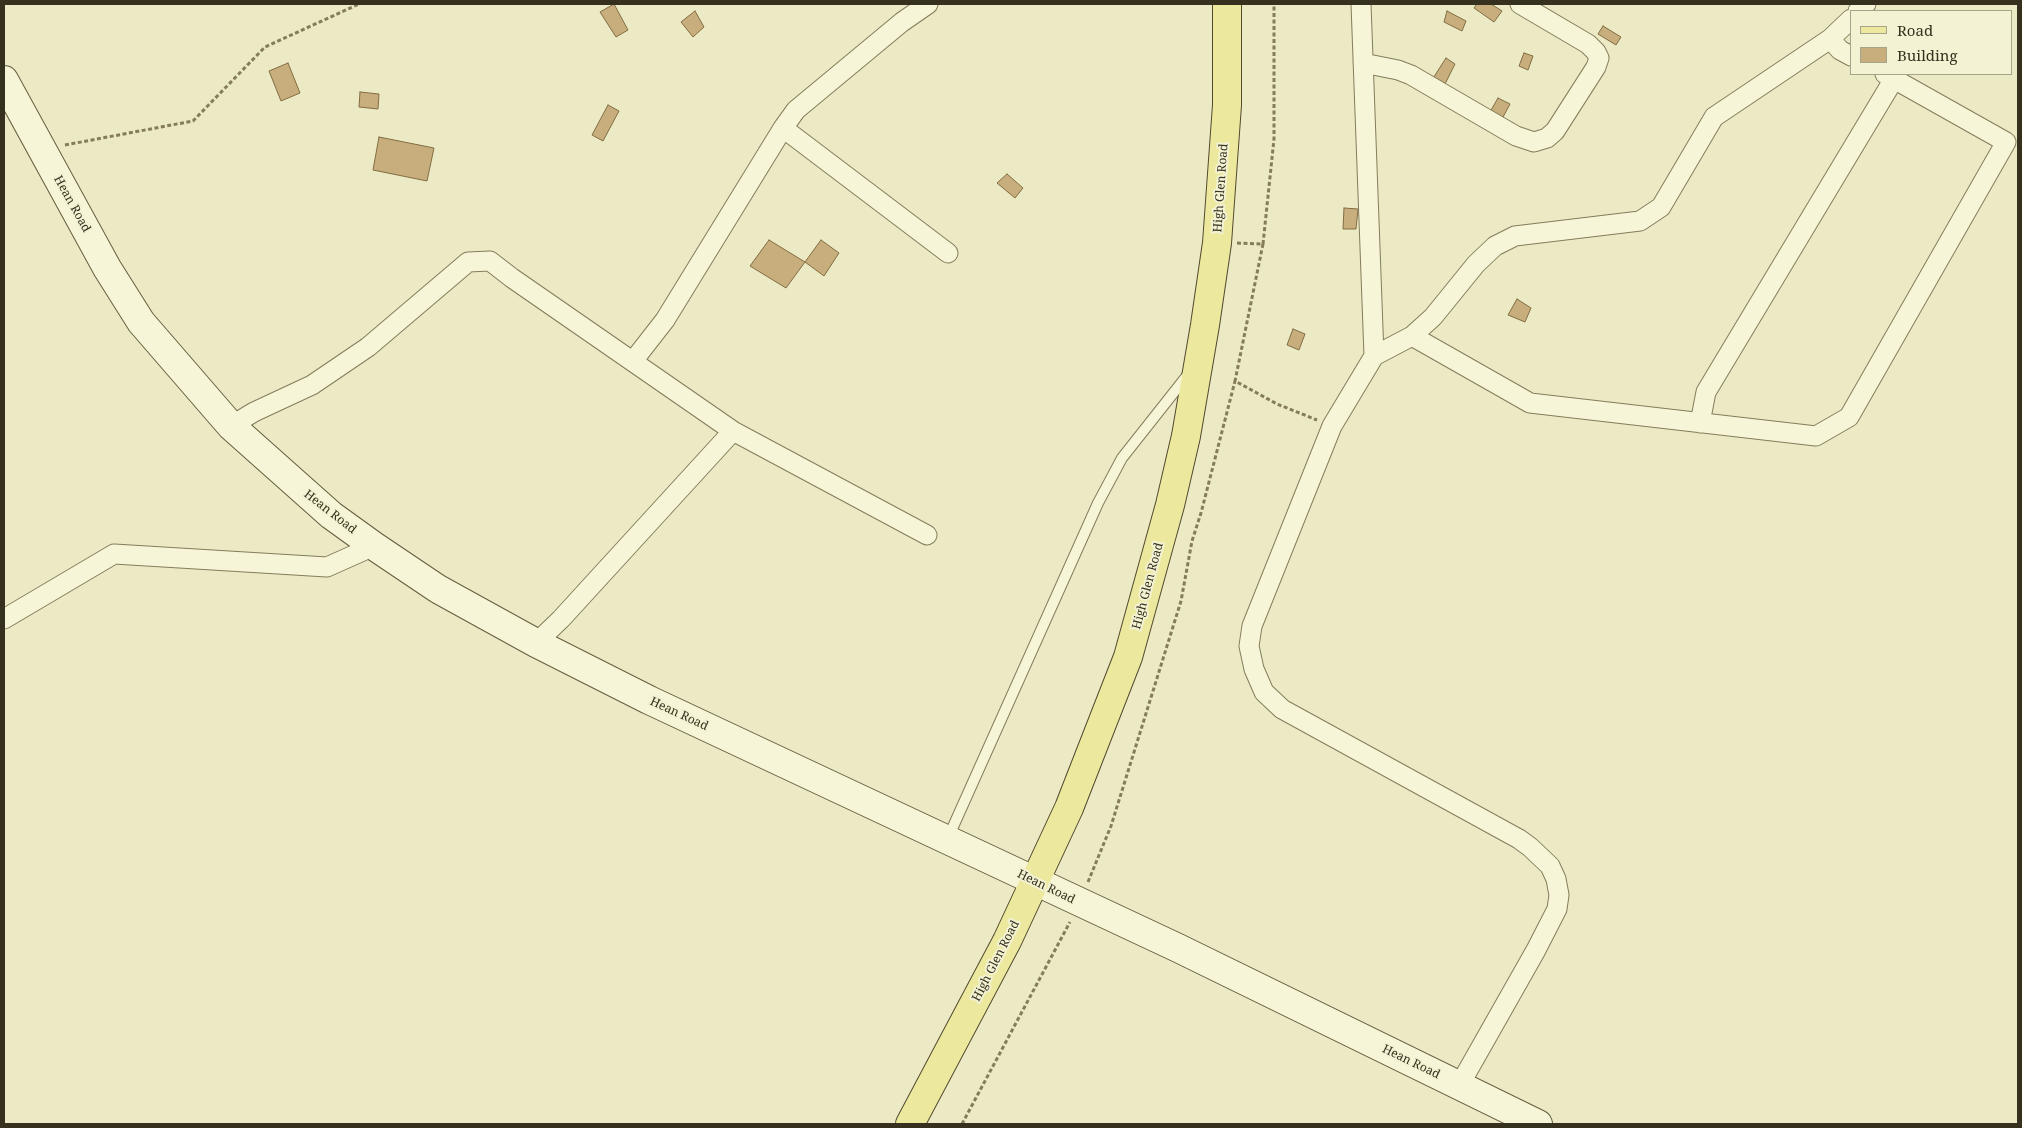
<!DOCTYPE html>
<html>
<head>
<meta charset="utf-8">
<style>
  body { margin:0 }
  #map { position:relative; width:2022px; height:1128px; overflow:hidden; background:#ebeac4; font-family:"Noto Serif",serif }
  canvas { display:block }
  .frame { position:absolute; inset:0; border:5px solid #36301f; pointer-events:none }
  .legend { position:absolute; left:1850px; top:10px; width:162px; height:65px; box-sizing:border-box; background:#f3f2d3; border:1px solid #a7a48b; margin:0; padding:6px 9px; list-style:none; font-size:15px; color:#36301f }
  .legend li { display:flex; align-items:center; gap:10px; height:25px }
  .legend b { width:25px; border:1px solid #a7a48b }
</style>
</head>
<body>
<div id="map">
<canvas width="2022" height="1128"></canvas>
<div class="frame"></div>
<ul class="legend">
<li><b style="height:6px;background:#ece89e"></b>Road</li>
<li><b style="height:14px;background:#c7ae7c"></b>Building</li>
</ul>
</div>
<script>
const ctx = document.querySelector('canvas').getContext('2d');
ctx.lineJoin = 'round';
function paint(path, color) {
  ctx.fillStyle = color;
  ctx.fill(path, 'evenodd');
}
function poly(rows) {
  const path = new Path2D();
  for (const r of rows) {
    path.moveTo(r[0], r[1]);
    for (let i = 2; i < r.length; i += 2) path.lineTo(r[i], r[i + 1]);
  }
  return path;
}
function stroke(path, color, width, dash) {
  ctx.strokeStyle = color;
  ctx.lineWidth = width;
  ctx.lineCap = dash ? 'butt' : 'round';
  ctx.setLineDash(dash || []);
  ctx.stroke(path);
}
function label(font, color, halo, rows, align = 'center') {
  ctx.font = font + ' "Noto Serif",serif';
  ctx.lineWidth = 4;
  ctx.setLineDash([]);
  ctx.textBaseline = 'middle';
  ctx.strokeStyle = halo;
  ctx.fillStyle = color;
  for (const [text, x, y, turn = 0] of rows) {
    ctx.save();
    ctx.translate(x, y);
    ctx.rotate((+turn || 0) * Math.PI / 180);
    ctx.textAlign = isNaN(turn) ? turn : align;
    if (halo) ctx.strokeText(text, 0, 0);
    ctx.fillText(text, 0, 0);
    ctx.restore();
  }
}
const building = poly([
  [614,4,628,30,616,37,600,12,614,4],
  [1477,4,1491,4,1502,11,1494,22,1474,8,1477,4],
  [695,11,704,27,693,37,681,22,695,11],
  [1447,11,1466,21,1462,31,1444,22,1447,11],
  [1603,26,1621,37,1616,45,1598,34,1603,26],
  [1524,53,1533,56,1528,70,1519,66,1524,53],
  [1446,58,1455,64,1443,88,1430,83,1446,58],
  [288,63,300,93,281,101,269,71,288,63],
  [360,92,379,94,378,109,359,107,360,92],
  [1498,98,1510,104,1502,119,1490,112,1498,98],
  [608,105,619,111,603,141,592,135,608,105],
  [379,137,434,148,427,181,373,170,379,137],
  [1007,174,1023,188,1015,198,997,183,1007,174],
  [1344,208,1358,209,1356,229,1343,229,1344,208],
  [769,240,805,262,786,288,750,266,769,240],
  [821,240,839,253,824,276,805,262,821,240],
  [1517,299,1531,308,1525,322,1508,315,1517,299],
  [1293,329,1305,334,1299,350,1287,345,1293,329]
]);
paint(building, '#c7ae7c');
stroke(building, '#826c43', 1);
const lane = poly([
  [948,838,1098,503,1122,458,1190,372]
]);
const street = poly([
  [1361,4,1374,356,1332,426,1252,626,1249,646,1254,669,1264,692,1282,709,1519,839,1530,847,1550,866,1556,879,1559,895,1557,909,1536,950,1459,1086],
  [1858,11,1866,4],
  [1830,39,1840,50,1851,56],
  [1363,63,1398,70,1411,75,1516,136,1534,142,1547,138,1555,131,1596,67,1599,58,1596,52,1588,44,1520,4],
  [783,128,948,253],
  [1412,336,1530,403,1816,436,1849,417,2006,142,1885,74],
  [1374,356,1412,336,1433,317,1476,264,1495,246,1515,236,1640,221,1661,207,1714,117,1830,39,1851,19],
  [633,361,665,320,783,128,796,110,902,22,928,4],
  [1700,423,1706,392,1894,79],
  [231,426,254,412,312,385,368,347,468,262,490,261,512,278,733,431,927,535],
  [4,619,114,554,327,567,374,546],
  [536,643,561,619,733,431]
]);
const secondary = poly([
  [4,80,107,268,141,322,231,426,331,515,374,546,438,589,536,643,649,700,1178,948,1538,1124]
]);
const primary = poly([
  [910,1124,1007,941,1035,881,1069,808,1128,657,1170,505,1186,436,1205,325,1217,243,1227,105,1227,4]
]);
stroke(lane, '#857c5b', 12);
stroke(street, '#857c5b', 21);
stroke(secondary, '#675d3f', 30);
stroke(primary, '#53492f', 30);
stroke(poly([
  [65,145,193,121,265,47,359,4],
  [1237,243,1263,244,1235,381,1277,404,1317,420],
  [1263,244,1274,139,1274,4],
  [1088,882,1111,826,1181,601,1192,541,1201,513,1235,381],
  [962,1124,1070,922]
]), '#857c5b', 3, [4, 2.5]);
stroke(lane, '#f7f5d7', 10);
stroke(street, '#f7f5d7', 19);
stroke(secondary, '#f7f5d7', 28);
stroke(primary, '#ece89e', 28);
label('12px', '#36301f', '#f3f2d3', [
  ["High Glen Road",1221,188,-86],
  ["Hean Road",72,204,61],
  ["Hean Road",330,512,38],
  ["High Glen Road",1148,586,-75],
  ["Hean Road",679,714,25],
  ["Hean Road",1046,887,26],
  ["High Glen Road",996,961,-63],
  ["Hean Road",1411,1062,26]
]);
</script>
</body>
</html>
